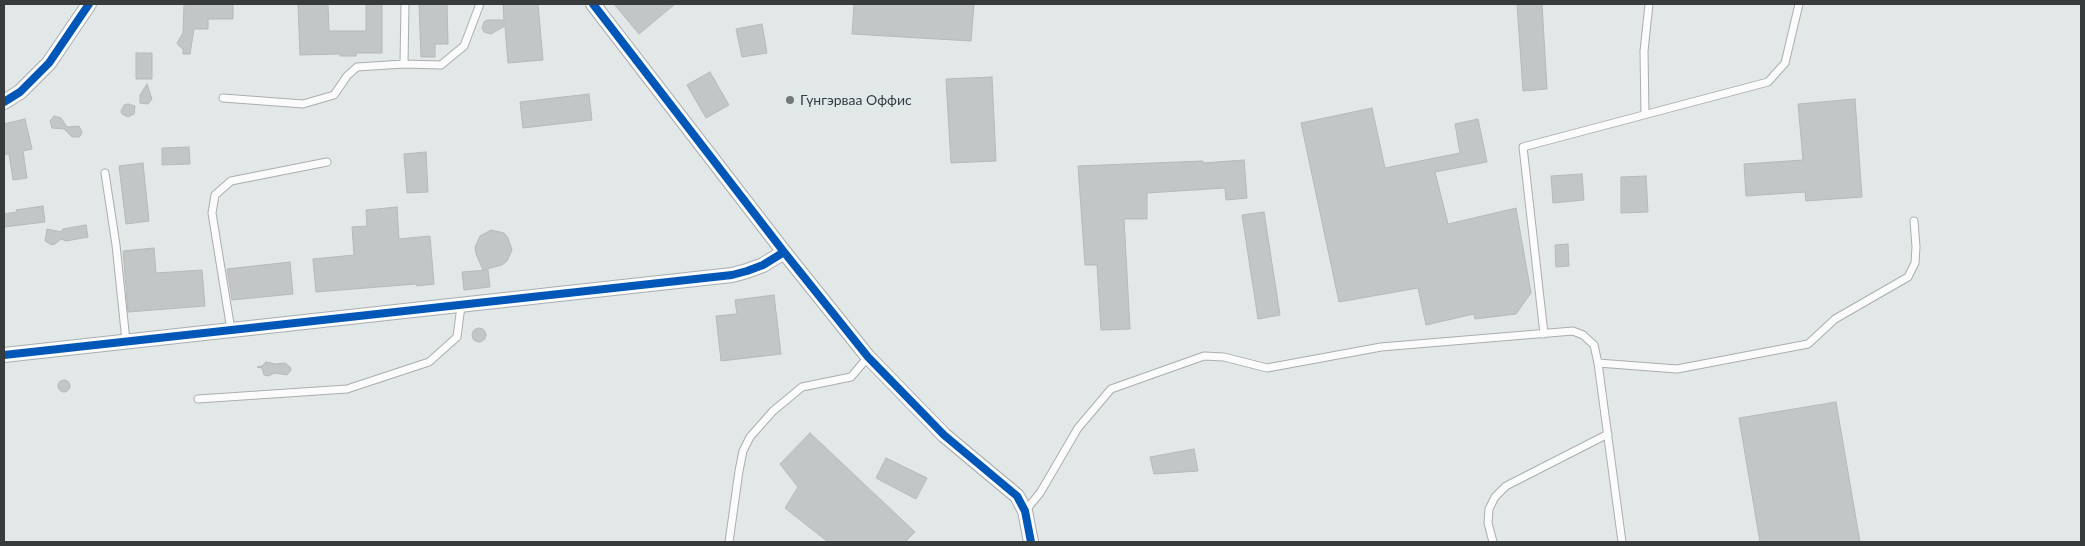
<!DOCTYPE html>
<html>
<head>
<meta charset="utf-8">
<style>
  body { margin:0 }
  #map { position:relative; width:2085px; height:546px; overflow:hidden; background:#e2e7e8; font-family:Lato,sans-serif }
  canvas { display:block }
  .frame { position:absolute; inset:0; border:5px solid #373b3c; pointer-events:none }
</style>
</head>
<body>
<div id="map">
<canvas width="2085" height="546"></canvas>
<div class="frame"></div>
</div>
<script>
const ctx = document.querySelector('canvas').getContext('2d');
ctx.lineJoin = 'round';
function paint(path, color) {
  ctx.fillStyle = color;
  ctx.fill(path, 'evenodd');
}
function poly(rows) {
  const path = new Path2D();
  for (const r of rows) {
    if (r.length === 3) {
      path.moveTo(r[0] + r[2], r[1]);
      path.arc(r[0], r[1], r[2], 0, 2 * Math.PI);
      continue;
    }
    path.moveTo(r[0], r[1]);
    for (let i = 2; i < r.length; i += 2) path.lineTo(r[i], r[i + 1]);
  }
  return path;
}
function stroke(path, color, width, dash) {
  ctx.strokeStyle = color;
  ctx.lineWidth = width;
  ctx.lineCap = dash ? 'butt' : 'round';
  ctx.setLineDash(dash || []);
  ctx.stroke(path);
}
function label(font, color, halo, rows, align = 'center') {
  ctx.font = font + ' Lato,sans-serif';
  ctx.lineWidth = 4.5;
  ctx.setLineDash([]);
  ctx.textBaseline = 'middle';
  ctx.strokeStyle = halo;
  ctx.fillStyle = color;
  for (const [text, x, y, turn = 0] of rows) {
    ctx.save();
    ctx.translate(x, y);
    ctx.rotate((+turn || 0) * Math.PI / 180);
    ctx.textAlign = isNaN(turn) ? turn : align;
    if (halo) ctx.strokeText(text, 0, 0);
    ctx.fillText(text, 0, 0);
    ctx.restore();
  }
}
const building = poly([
  [184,4,233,4,233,19,208,19,208,29,194,29,190,54,183,54,183,49,179,46,177,43,183,33,184,4],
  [298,4,328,4,329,31,366,31,366,4,382,4,382,53,356,53,356,56,340,56,340,54,300,55,298,4],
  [419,4,447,4,448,44,435,44,435,57,421,57,419,4],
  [503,4,538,4,543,60,508,63,505,26,491,34,484,32,482,28,484,22,487,20,504,20,503,4],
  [614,4,675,4,639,34,614,4],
  [854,4,974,4,971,41,852,34,854,4],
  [1517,4,1542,4,1547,89,1523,91,1517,4],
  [762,24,767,53,742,57,736,29,762,24],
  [136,53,152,53,152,79,136,79,136,53],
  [710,72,729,105,706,118,687,85,710,72],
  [992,77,996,161,951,163,946,79,992,77],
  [147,84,152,99,148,104,140,103,140,95,147,84],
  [589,94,592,120,523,128,520,102,589,94],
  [1855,99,1862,197,1806,201,1805,192,1746,196,1744,164,1803,160,1798,104,1855,99],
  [128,104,135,106,134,114,128,117,122,114,121,111,124,105,128,104],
  [1372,108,1385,168,1460,153,1455,124,1478,119,1487,162,1435,172,1448,224,1516,208,1531,293,1516,314,1475,319,1474,314,1426,325,1418,288,1339,302,1301,123,1372,108],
  [54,116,61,118,67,127,79,126,82,132,81,135,79,137,72,137,64,129,52,128,50,121,54,116],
  [25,119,32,149,23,151,27,178,13,180,9,154,4,155,4,124,25,119],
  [189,147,190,164,162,165,162,148,189,147],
  [426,152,428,192,407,193,404,154,426,152],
  [1244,160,1247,198,1226,200,1225,188,1147,193,1147,219,1124,219,1130,329,1101,330,1097,265,1085,265,1078,166,1203,161,1203,163,1244,160],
  [143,163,149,221,126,224,119,166,143,163],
  [1582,174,1584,200,1553,203,1551,176,1582,174],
  [1646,176,1648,212,1621,213,1621,177,1646,176],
  [43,206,45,222,4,227,4,214,17,212,16,210,43,206],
  [397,207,399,239,430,236,434,284,417,286,416,284,316,292,313,259,354,255,352,227,367,226,366,210,397,207],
  [1264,212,1280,315,1258,319,1242,215,1264,212],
  [86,225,88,237,66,241,61,239,55,244,52,245,45,241,47,229,61,232,63,229,86,225],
  [491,230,504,233,508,238,512,250,507,261,502,265,483,270,476,254,475,247,480,236,491,230],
  [1568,244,1569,266,1556,267,1555,245,1568,244],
  [154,248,156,273,202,270,205,306,128,312,123,251,154,248],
  [290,262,293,294,232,300,227,269,290,262],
  [488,270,490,287,464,290,462,272,488,270],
  [774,295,781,354,721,361,716,316,737,314,735,300,774,295],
  [479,335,7],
  [266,362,276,364,285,363,290,367,291,370,287,375,275,373,268,376,264,375,262,368,257,367,262,366,266,362],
  [64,386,6],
  [1836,402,1860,542,1760,542,1739,418,1836,402],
  [810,433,915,532,905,542,828,542,785,508,798,487,780,464,810,433],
  [1194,449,1198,471,1154,474,1150,457,1194,449],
  [886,458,927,478,916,499,876,478,886,458]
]);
paint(building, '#c2c6c6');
stroke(building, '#b5b9ba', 1);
const service = poly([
  [404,64,405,4],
  [223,98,303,104,334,95,347,76,357,67,404,64,441,65,464,46,480,4],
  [1645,114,1644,51,1649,4],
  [105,173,116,245,126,341],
  [231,330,212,213,215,195,231,181,327,162],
  [1544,334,1523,147,1768,82,1785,63,1799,4],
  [1598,363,1677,369,1808,344,1835,319,1908,277,1915,263,1916,247,1914,221],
  [198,399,347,389,429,362,457,337,461,306],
  [1025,511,1040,493,1078,428,1111,389,1204,356,1224,357,1267,368,1381,347,1573,331,1583,335,1594,345,1598,363,1622,542],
  [729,542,739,471,743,451,750,437,773,411,802,387,851,377,868,357],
  [1493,542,1488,523,1489,509,1495,497,1506,486,1608,434]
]);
const minor = poly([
  [593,4,784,252,868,357,944,435,1017,496,1025,511,1031,542],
  [4,102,20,92,49,63,89,4],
  [4,355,732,275,747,271,763,265,784,252]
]);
stroke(service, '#aaaeaf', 9);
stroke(minor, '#aaaeaf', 16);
stroke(service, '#fbfbfc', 7);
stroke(minor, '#fbfbfc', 14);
stroke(poly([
  [593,4,784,252,868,357,944,435,1017,496,1025,511,1031,542],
  [4,102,20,92,49,63,89,4],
  [4,355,732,275,747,271,763,265,784,252]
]), '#0057b8', 8);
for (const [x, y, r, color] of [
  [790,100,5,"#737778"]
]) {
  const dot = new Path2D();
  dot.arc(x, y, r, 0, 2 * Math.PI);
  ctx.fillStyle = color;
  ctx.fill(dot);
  stroke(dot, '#dfe9eb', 2);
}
label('14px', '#373b3c', '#dfe9eb', [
  ["Гүнгэрваа Оффис",800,100]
], 'left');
</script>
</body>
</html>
